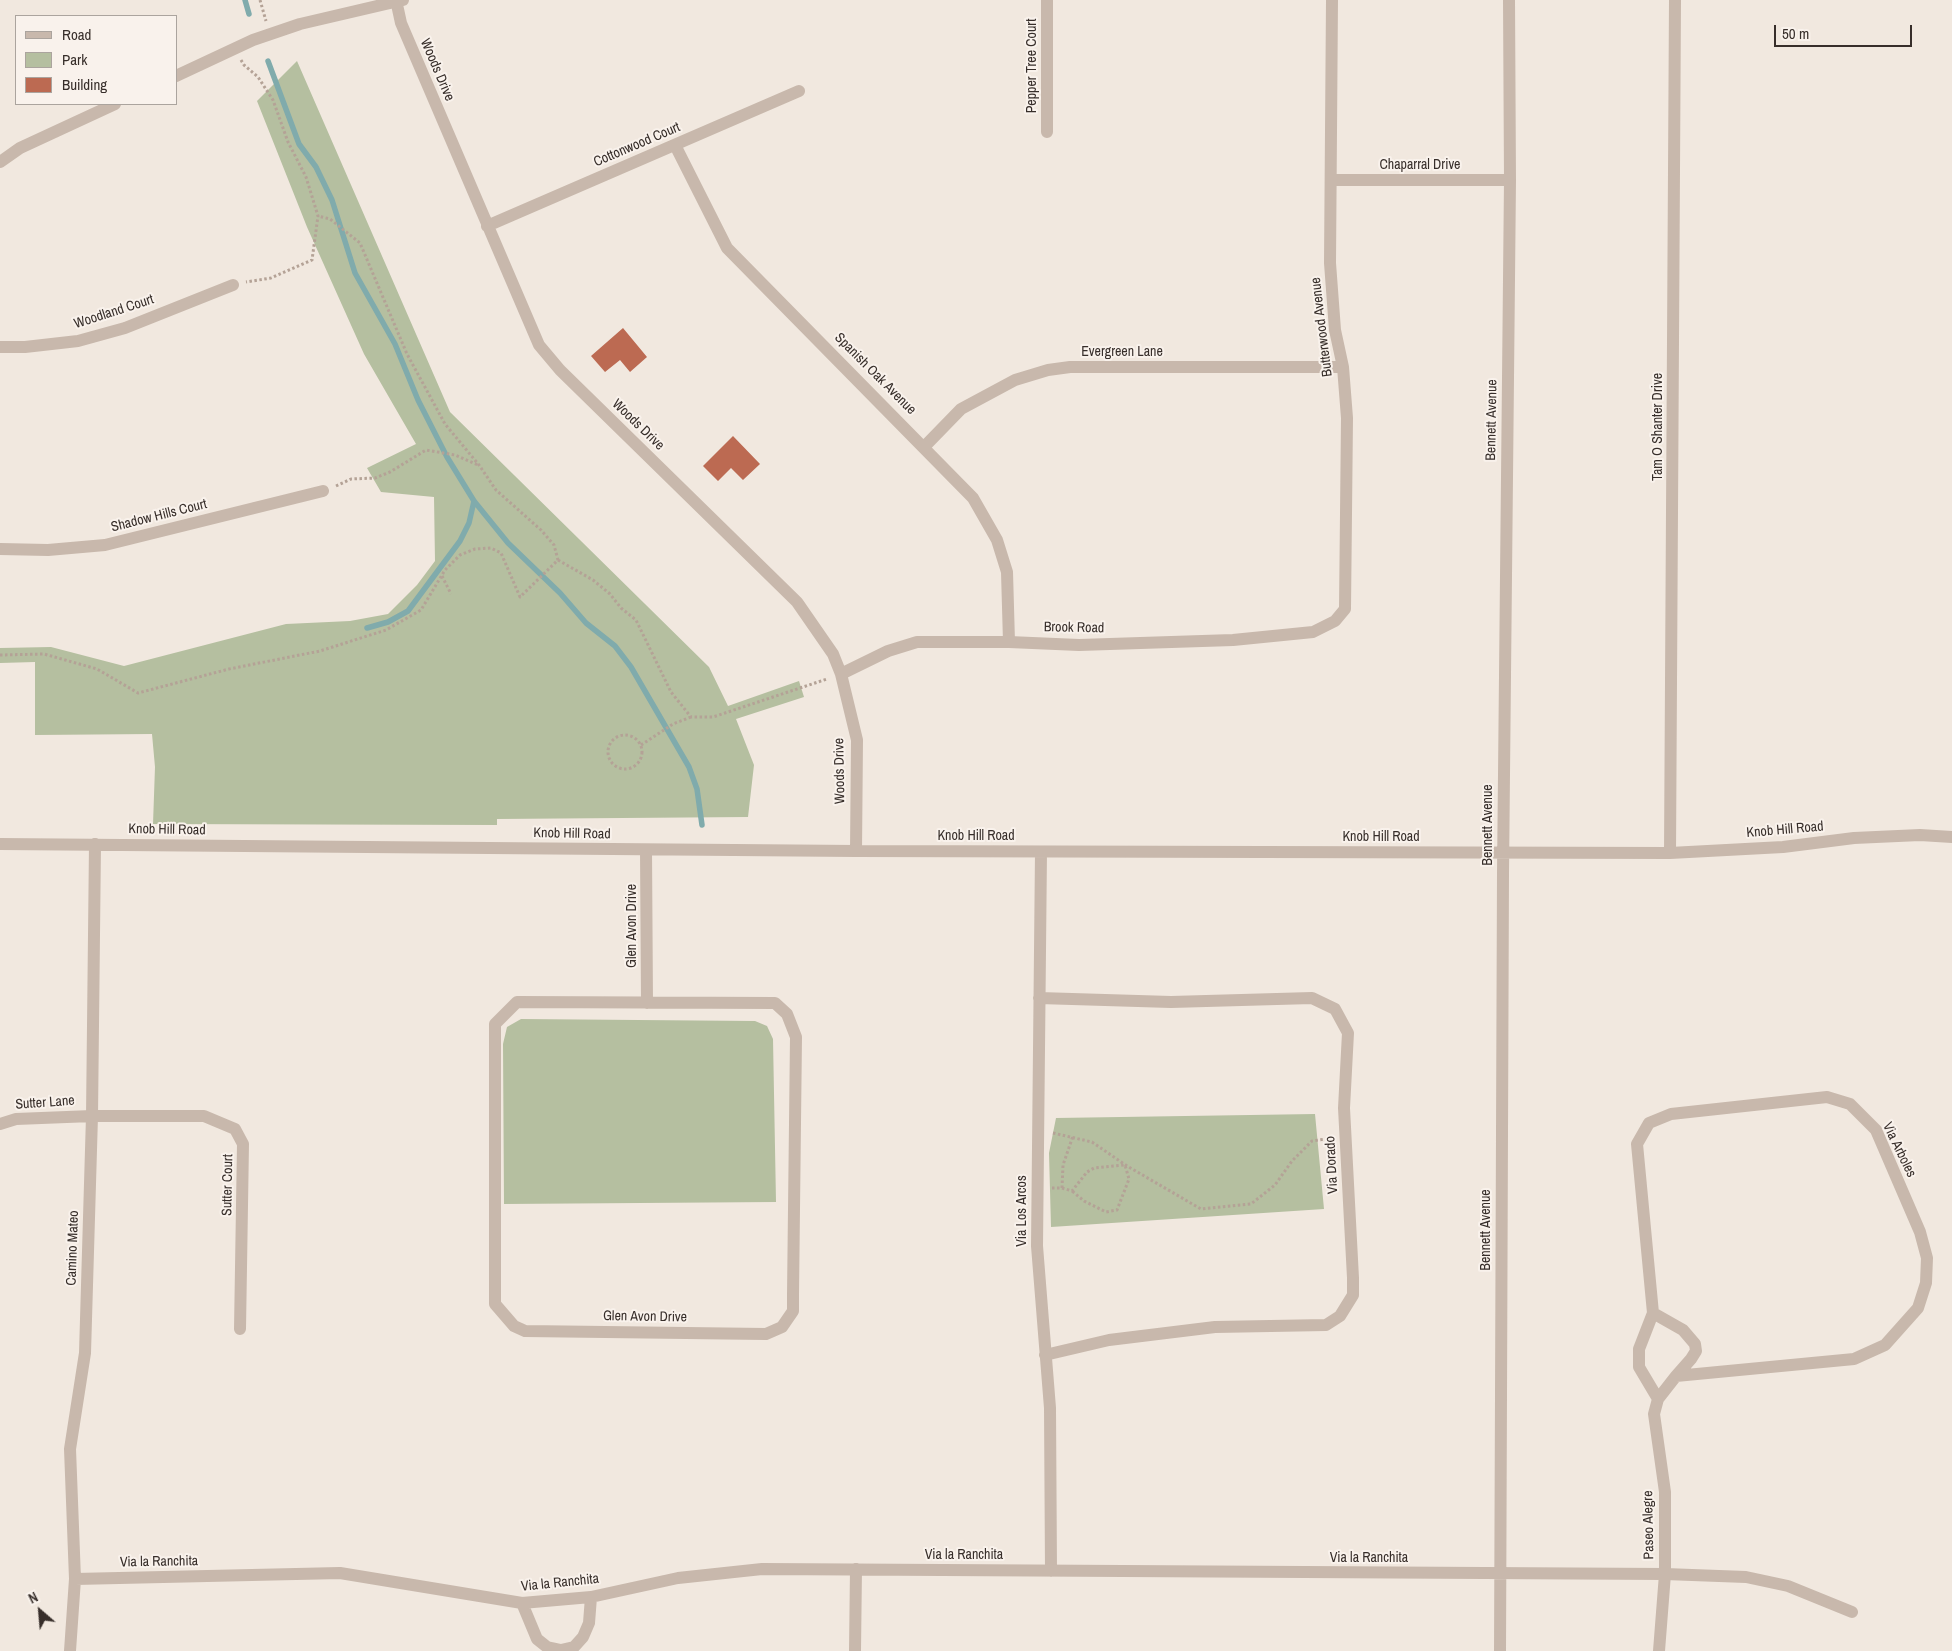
<!DOCTYPE html>
<html>
<head>
<meta charset="utf-8">
<style>
  body { margin:0 }
  #map { position:relative; width:1952px; height:1651px; overflow:hidden; background:#f1e8df; font-family:"Archivo Narrow",sans-serif }
  canvas { display:block }
  .legend { position:absolute; left:15px; top:15px; width:162px; height:90px; box-sizing:border-box; background:#f9f2ec; border:1px solid #aba49e; margin:0; padding:6px 9px; list-style:none; font-size:15px; color:#372e2a }
  .legend li { display:flex; align-items:center; gap:10px; height:25px }
  .legend b { width:25px; border:1px solid #aba49e }
  .north { position:absolute; left:15px; top:1586px; width:50px; height:50px; -webkit-text-stroke:4px #f9f2ec; paint-order:stroke; rotate:333deg; font-size:14px; font-weight:700; line-height:20px; text-align:center; color:#372e2a }
  .north::after { content:''; display:block; margin:auto; width:18px; height:22px; background:#372e2a; clip-path:polygon(50% 0,100% 100%,50% 72%,0 100%) }
  .scale { position:absolute; left:1774px; top:25px; width:138px; height:22px; box-sizing:border-box; border:2px solid #372e2a; border-top:0; padding-left:6px; font-size:15px; line-height:18px; white-space:nowrap; color:#372e2a; -webkit-text-stroke:4px #f9f2ec; paint-order:stroke }
</style>
</head>
<body>
<div id="map">
<canvas width="1952" height="1651"></canvas>
<ul class="legend">
<li><b style="height:6px;background:#c8b8ac"></b>Road</li>
<li><b style="height:14px;background:#b5bfa0"></b>Park</li>
<li><b style="height:14px;background:#bc6a52"></b>Building</li>
</ul>
<div class="north">N</div>
<div class="scale">50 m</div>
</div>
<script>
const ctx = document.querySelector('canvas').getContext('2d');
ctx.lineJoin = 'round';
function paint(path, color) {
  ctx.fillStyle = color;
  ctx.fill(path, 'evenodd');
}
function poly(rows) {
  const path = new Path2D();
  for (const r of rows) {
    if (r.length === 3) {
      path.moveTo(r[0] + r[2], r[1]);
      path.arc(r[0], r[1], r[2], 0, 2 * Math.PI);
      continue;
    }
    path.moveTo(r[0], r[1]);
    for (let i = 2; i < r.length; i += 2) path.lineTo(r[i], r[i + 1]);
  }
  return path;
}
function stroke(path, color, width, dash) {
  ctx.strokeStyle = color;
  ctx.lineWidth = width;
  ctx.lineCap = dash ? 'butt' : 'round';
  ctx.setLineDash(dash || []);
  ctx.stroke(path);
}
function label(font, color, halo, rows, align = 'center') {
  ctx.font = font + ' "Archivo Narrow",sans-serif';
  ctx.lineWidth = 4;
  ctx.setLineDash([]);
  ctx.textBaseline = 'middle';
  ctx.strokeStyle = halo;
  ctx.fillStyle = color;
  for (const [text, x, y, turn = 0] of rows) {
    ctx.save();
    ctx.translate(x, y);
    ctx.rotate((+turn || 0) * Math.PI / 180);
    ctx.textAlign = isNaN(turn) ? turn : align;
    if (halo) ctx.strokeText(text, 0, 0);
    ctx.fillText(text, 0, 0);
    ctx.restore();
  }
}
paint(poly([
  [297,61,450,412,709,667,728,706,799,681,804,697,736,719,754,765,748,817,497,819,497,825,153,824,155,767,152,734,35,735,35,662,0,663,0,648,51,647,124,666,286,624,350,621,388,614,417,585,435,561,434,497,381,492,367,468,416,444,364,354,307,227,257,101],
  [521,1019,755,1021,767,1026,773,1039,776,1202,504,1204,503,1044,507,1027],
  [1315,1114,1324,1209,1051,1227,1049,1153,1056,1118]
]), '#b5bfa0');
stroke(poly([
  [245,0,249,14],
  [268,61,299,144,316,167,332,200,355,273,395,344,418,400,447,457,474,501,508,543,560,593,586,623,615,646,631,667,689,767,697,789,702,825],
  [367,628,388,622,408,611,460,541,469,523,474,501]
]), '#80abac', 5.5);
paint(poly([
  [623,328,647,357,630,372,620,360,605,372,591,356],
  [733,436,760,464,743,480,731,468,718,481,703,466]
]), '#bc6a52');
stroke(poly([
  [260,0,266,21],
  [241,60,244,65,258,77,273,100,288,142,306,177,318,216,312,260,271,278,246,282],
  [336,486,351,479,375,478,390,472,426,450,455,455,478,465],
  [558,560,593,580,610,594,621,608,636,620,671,692,691,717,713,717,827,679],
  [442,576,451,594],
  [0,655,44,654,97,669,138,693,229,669,320,651,386,630,421,610,445,570,460,555,475,549,491,548,501,553,520,597,558,560,554,545,541,530,496,490,479,465,445,424,407,354,360,243,330,219,318,216],
  [625,752,17],
  [641,745,673,724,691,717],
  [1053,1133,1092,1142,1127,1166,1201,1209,1251,1204,1275,1185,1292,1161,1312,1141,1332,1138],
  [1052,1188,1062,1188,1063,1165,1073,1136],
  [1062,1188,1072,1191,1087,1172,1094,1168,1125,1165,1129,1179,1117,1210,1106,1212,1084,1201,1072,1191]
]), '#b4a296', 3, [2.5, 2.5]);
stroke(poly([
  [396,0,401,23,539,345,560,370,797,602,833,654,841,674,857,740,856,851],
  [1047,0,1047,132],
  [176,76,253,40,300,24,403,0],
  [675,145,727,248,973,498,997,540,1007,572,1009,642],
  [0,162,20,148,115,104],
  [1331,180,1510,180],
  [487,226,799,91],
  [0,347,25,347,78,341,125,328,233,285],
  [925,446,961,409,1015,380,1048,370,1070,367,1343,367],
  [0,549,48,550,105,545,323,491],
  [841,674,888,651,917,642,1009,642,1079,645,1233,640,1313,632,1335,621,1345,609,1347,418,1343,367,1335,330,1330,263,1332,0],
  [0,844,856,851,1670,853,1783,847,1854,838,1920,835,1952,837],
  [646,850,647,1003],
  [1041,852,1037,1246,1050,1408,1051,1571],
  [1670,853,1675,0],
  [1039,998,1171,1002,1312,998,1335,1009,1348,1033,1344,1108,1353,1278,1353,1295,1340,1316,1326,1325,1215,1327,1109,1340,1045,1355],
  [517,1002,775,1003,787,1014,796,1037,793,1295,793,1311,782,1327,766,1334,525,1331,514,1326,495,1304,495,1024,517,1002],
  [1827,1097,1850,1104,1876,1130,1920,1232,1927,1258,1926,1283,1918,1308,1885,1345,1854,1359,1676,1376,1658,1399,1639,1367,1639,1349,1653,1313,1637,1144,1649,1123,1671,1114,1827,1097],
  [0,1124,16,1119,92,1116,204,1116,235,1129,243,1144,240,1329],
  [1653,1313,1683,1330,1695,1344,1696,1351,1691,1359,1676,1376],
  [1658,1399,1654,1414,1665,1492,1665,1574,1659,1651],
  [75,1579,340,1573,522,1603,591,1597,678,1578,762,1569,1665,1574,1746,1577,1788,1586,1852,1612],
  [522,1603,537,1639,547,1647,561,1650,574,1647,583,1637,589,1623,591,1597],
  [70,1651,75,1579,70,1449,85,1353,92,1116,95,844],
  [855,1651,856,1569],
  [1500,1651,1503,873,1510,180,1509,0]
]), '#c8b8ac', 12);
label('14px', '#372e2a', '#f9f2ec', [
  ["Pepper Tree Court",1032,66,-90],
  ["Woods Drive",437,70,67],
  ["Cottonwood Court",637,145,-23],
  ["Chaparral Drive",1420,165],
  ["Woodland Court",114,312,-18],
  ["Butterwood Avenue",1322,327,-97],
  ["Evergreen Lane",1122,352],
  ["Spanish Oak Avenue",875,374,45],
  ["Bennett Avenue",1492,420,-89],
  ["Woods Drive",638,425,44],
  ["Tam O Shanter Drive",1658,427,-90],
  ["Shadow Hills Court",159,516,-14],
  ["Brook Road",1074,628,1],
  ["Woods Drive",840,771,-91],
  ["Bennett Avenue",1488,825,-90],
  ["Knob Hill Road",167,830,1],
  ["Knob Hill Road",1785,830,-5],
  ["Knob Hill Road",572,834,1],
  ["Knob Hill Road",976,836],
  ["Knob Hill Road",1381,837],
  ["Glen Avon Drive",632,926,-90],
  ["Sutter Lane",45,1103,-4],
  ["Via Arboles",1899,1150,64],
  ["Via Dorado",1332,1165,-93],
  ["Sutter Court",228,1185,-89],
  ["Via Los Arcos",1022,1211,-90],
  ["Bennett Avenue",1486,1230,-90],
  ["Camino Mateo",73,1248,-88],
  ["Glen Avon Drive",645,1317,1],
  ["Paseo Alegre",1649,1525,-91],
  ["Via la Ranchita",964,1555],
  ["Via la Ranchita",1369,1558],
  ["Via la Ranchita",159,1562,-1],
  ["Via la Ranchita",560,1583,-6]
]);
</script>
</body>
</html>
